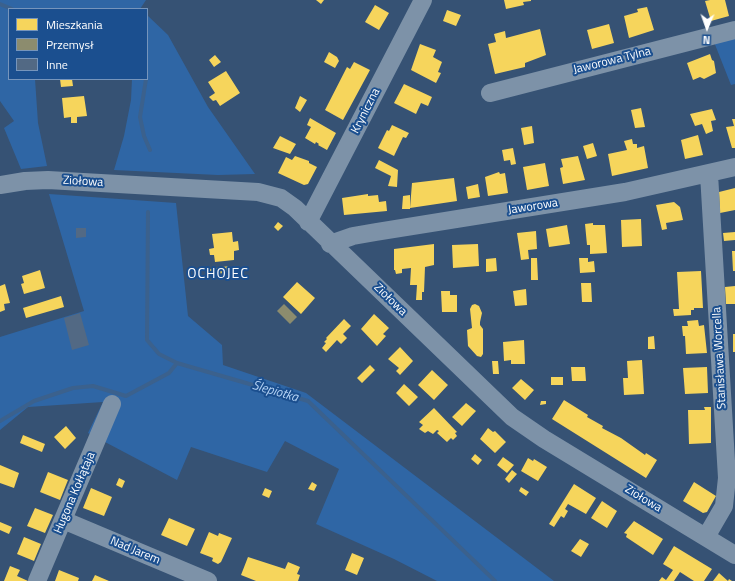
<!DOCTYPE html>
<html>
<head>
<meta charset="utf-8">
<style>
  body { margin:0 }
  #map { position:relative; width:735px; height:581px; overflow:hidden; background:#365274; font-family:"Titillium Web",sans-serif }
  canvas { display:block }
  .legend { position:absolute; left:8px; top:8px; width:140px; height:72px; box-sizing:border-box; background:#1b4f8f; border:1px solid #7695bc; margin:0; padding:5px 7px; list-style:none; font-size:12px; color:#fff }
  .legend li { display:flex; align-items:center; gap:8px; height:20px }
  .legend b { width:20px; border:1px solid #7695bc }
  .north { position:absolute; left:687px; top:8px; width:40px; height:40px; -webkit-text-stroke:3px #1b4f8f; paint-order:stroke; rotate:182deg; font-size:11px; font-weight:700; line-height:16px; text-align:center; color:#fff }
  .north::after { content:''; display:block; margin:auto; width:14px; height:18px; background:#fff; clip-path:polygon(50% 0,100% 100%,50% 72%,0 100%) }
</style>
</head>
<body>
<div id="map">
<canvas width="735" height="581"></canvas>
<ul class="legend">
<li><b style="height:11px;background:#f6d55c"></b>Mieszkania</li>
<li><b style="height:11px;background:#8c8c6e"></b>Przemysł</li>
<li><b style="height:11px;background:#526984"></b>Inne</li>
</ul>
<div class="north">N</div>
</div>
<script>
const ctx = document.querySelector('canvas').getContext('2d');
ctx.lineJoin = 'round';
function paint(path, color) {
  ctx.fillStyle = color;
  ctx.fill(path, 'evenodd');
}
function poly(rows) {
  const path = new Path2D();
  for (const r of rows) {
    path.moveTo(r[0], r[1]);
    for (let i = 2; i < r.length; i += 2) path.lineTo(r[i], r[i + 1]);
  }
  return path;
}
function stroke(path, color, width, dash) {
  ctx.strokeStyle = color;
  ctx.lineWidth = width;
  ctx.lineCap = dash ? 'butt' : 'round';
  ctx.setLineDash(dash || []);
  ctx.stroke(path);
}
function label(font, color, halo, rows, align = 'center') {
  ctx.font = font + ' "Titillium Web",sans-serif';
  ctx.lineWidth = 4;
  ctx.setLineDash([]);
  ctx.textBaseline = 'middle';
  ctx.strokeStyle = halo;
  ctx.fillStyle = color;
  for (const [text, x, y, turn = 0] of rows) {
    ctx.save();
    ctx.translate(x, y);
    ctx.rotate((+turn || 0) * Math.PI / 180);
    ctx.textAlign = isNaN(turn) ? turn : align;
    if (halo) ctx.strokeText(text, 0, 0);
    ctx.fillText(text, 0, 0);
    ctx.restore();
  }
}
paint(poly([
  [0,0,146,0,140,9,9,9,9,79,35,79,38,123,47,166,21,169,4,128,14,121,0,101],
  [147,15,168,35,208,107,255,174,218,175,114,170,124,136,131,100,132,79,147,79],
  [735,36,735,84,731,85,714,42],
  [49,194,176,203,188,316,222,345,223,365,306,393,554,581,437,581,394,559,316,524,339,469,285,441,267,472,191,447,177,480,88,433,103,402,28,407,0,430,0,337,84,311]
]), '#2f66a5');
paint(poly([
  [316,0,324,0,321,4],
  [504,0,531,0,531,1,523,2,524,5,506,9],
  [710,0,725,0,729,16,711,21,705,1],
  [375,5,389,13,379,30,365,22],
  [647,7,654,30,629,38,624,16,638,12,637,9],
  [447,10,461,15,456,26,443,21],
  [609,24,614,43,592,49,587,30],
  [540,29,546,55,525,63,525,67,495,74,488,44,496,42,494,34,505,31,506,38],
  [420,44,436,50,433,57,442,62,438,72,441,73,436,83,411,70],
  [329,52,337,57,339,61,335,68,324,62],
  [710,54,712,60,714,61,716,73,704,79,700,77,693,80,687,63],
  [215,55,221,62,214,67,209,60],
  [354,62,370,70,343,120,325,110,347,67,350,69],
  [226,71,240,93,220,106,216,100,213,101,209,97,215,93,208,82],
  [60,79,72,79,73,86,61,87],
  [404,84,432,97,428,106,421,103,416,114,394,103],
  [84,96,87,116,77,117,77,123,71,123,71,117,64,118,62,98],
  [300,96,307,100,300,112,295,108],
  [641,108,645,127,635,128,631,110],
  [712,109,716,120,711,121,713,131,706,134,702,124,695,126,690,114],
  [310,118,336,133,327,150,318,145,319,144,316,142,315,144,305,138,311,127,307,125],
  [732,119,735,119,735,148,732,148,726,127,734,126],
  [392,125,409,133,406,138,403,137,394,156,378,148,387,130,389,131],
  [532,126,534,143,524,145,521,128],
  [698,135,703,155,685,159,681,140],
  [280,136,296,144,290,154,273,148],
  [632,139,633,144,637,144,637,148,644,146,648,168,612,176,608,154,627,150,624,141],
  [593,143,597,156,587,159,583,146],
  [513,148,516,164,511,165,510,160,504,161,502,150],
  [295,156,309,161,309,163,317,167,308,184,304,185,278,173,286,157,292,160],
  [578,156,585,180,563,184,560,168,563,167,561,159],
  [379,160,398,170,397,187,388,186,391,176,375,168],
  [545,163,549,186,527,190,523,167],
  [499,172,500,174,505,173,508,193,488,196,485,177],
  [454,178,457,201,410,208,412,183],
  [478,184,480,197,468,199,466,187],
  [735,188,735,210,720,213,719,192],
  [368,194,368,196,378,195,379,202,386,201,387,211,344,215,342,198],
  [410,195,410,209,402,209,403,196],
  [674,202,680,207,683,220,666,223,667,229,662,230,656,205],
  [641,219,642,246,622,247,621,220],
  [278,222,283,226,278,231,274,227],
  [593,223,593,225,605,225,607,253,590,254,590,245,587,245,585,224],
  [567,225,570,244,549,247,546,229],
  [536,231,537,249,528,250,529,259,521,260,517,233],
  [232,232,233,242,238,241,239,250,234,251,234,260,215,262,214,255,210,255,209,249,214,248,212,234],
  [735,232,735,240,724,241,723,233],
  [434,244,434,265,425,267,424,292,422,292,422,300,416,300,417,285,410,285,411,268,402,269,402,273,396,274,395,270,394,270,394,249],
  [478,244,479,266,453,268,452,245],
  [732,251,735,251,735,271,733,271],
  [496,258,497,271,486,272,486,259],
  [531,258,537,258,538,280,531,280],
  [579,258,588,258,588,262,594,261,595,272,580,273],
  [229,266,230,272,210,275,210,269],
  [40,270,45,288,24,294,21,284,24,283,22,276],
  [701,271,703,308,694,308,694,310,691,310,691,315,674,316,673,309,679,309,677,272],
  [297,282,315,298,301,314,283,297],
  [581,283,591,283,592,302,582,302],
  [5,284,10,303,4,304,5,310,0,312,0,286],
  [735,286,735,304,726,304,725,287],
  [526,289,527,305,515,306,513,291],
  [441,291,450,291,450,295,457,295,457,312,442,312],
  [61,296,64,307,26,318,23,308],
  [475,304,479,306,482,313,480,322,480,325,483,329,483,354,481,357,477,356,468,346,467,330,472,328,470,309,472,305],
  [374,314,389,328,383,334,386,336,377,346,361,329],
  [344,319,351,326,343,334,347,338,341,344,337,340,326,352,322,348,326,343,324,342,327,339,326,338],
  [698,320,699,326,704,325,707,353,686,354,685,336,683,336,682,326,688,326,687,321],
  [733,334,735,334,735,352,733,352],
  [654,336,655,349,648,349,648,337],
  [524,340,525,364,511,364,511,360,504,361,503,342],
  [400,347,413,361,400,375,396,371,399,368,388,359],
  [642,360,644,394,624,395,623,378,628,378,627,361],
  [492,361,498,361,499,374,493,374],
  [370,365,375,370,362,383,357,378],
  [571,367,585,367,586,381,572,381],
  [707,367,708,393,685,394,683,368],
  [432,370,448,385,434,400,418,385],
  [551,377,563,377,563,385,551,385],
  [521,379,534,390,525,400,512,388],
  [404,384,418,397,409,406,396,393],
  [564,400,588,415,587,417,603,426,602,428,621,438,645,455,646,453,657,460,646,478,552,419],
  [546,401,546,404,540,405,541,401],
  [466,403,476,411,462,426,452,417],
  [704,407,711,407,711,443,689,444,688,410,705,410],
  [434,408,457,432,455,433,457,436,453,440,451,438,447,442,437,433,439,431,437,430,433,434,428,431,425,433,419,429,423,425,419,422],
  [66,426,76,438,65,449,54,437],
  [488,428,493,432,495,431,506,442,495,453,480,439],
  [23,435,45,444,42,452,20,443],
  [475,454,482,460,478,465,471,459],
  [503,457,514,465,507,473,497,465],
  [528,458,533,461,534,459,547,467,538,481,521,471],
  [0,465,19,473,14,488,0,483],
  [512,470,517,474,509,483,505,479],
  [48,472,68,480,60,500,40,492],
  [119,478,125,481,122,488,116,485],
  [312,482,317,485,314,491,308,489],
  [694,482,716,496,707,512,703,513,683,501],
  [574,484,596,498,586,514,568,504,565,509,568,511,564,518,561,516,554,527,549,524],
  [521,487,529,492,526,496,519,491],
  [91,488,112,497,104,516,83,508],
  [265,488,272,491,269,498,262,495],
  [602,501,617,511,607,528,591,518],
  [35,508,53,515,45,533,27,526],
  [169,518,195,529,187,546,161,535],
  [634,521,663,539,653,555,626,537,627,534,624,533],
  [0,522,12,527,9,534,0,530],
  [209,532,218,536,219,533,232,538,221,562,218,564,212,561,213,558,200,553],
  [24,537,41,544,34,561,17,554],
  [580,539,589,544,581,557,571,551],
  [674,546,712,569,704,581,694,581,680,572,674,581,659,581,662,577,666,580,673,570,663,564],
  [352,553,364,558,357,575,345,570],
  [248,557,285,569,288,562,300,567,297,574,300,575,298,581,256,581,241,575],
  [10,566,20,570,17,576,28,581,4,581],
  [59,570,79,578,78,581,55,581],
  [719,573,728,581,729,579,732,581,713,581],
  [95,575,109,581,92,581]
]), '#f6d55c');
paint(poly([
  [284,304,297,317,290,324,277,311]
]), '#8c8c6e');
stroke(poly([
  [0,4,12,9],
  [146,79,140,117,144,136,150,150],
  [148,212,147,340,159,354,177,363,308,401,495,581],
  [0,421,34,401,73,388,93,386,126,396,169,373,177,363]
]), '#3b618d', 4);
paint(poly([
  [76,228,86,228,86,237,76,238],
  [80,313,89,345,72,350,64,318]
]), '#526984');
stroke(poly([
  [490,93,735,30],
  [0,185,25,181,48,180,258,192,281,198,295,208,512,417,544,439,735,555],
  [308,222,423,0],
  [330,244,353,236,376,232,625,192,735,167],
  [63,520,208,581],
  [706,537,724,506,727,478,709,174],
  [37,581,112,404]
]), '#7d92a8', 18);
label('12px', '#fff', '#1b4f8f', [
  ["Jaworowa Tylna",612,61,-14],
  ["Kryniczna",366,111,-63],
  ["Ziołowa",83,182,3],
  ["Jaworowa",533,207,-9],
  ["Ziołowa",390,300,44],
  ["Stanisława Worcella",720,358,-93],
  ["Hugona Kołłątaja",75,493,-67],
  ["Ziołowa",643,499,31],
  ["Nad Jarem",135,551,23]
]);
label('italic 13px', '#b5d3f5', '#1b4f8f', [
  ["Ślepiotka",275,392,16]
]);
ctx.letterSpacing = '1px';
label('14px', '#fff', '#1b4f8f', [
  ["OCHOJEC",218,275]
]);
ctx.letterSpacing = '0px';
</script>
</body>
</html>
